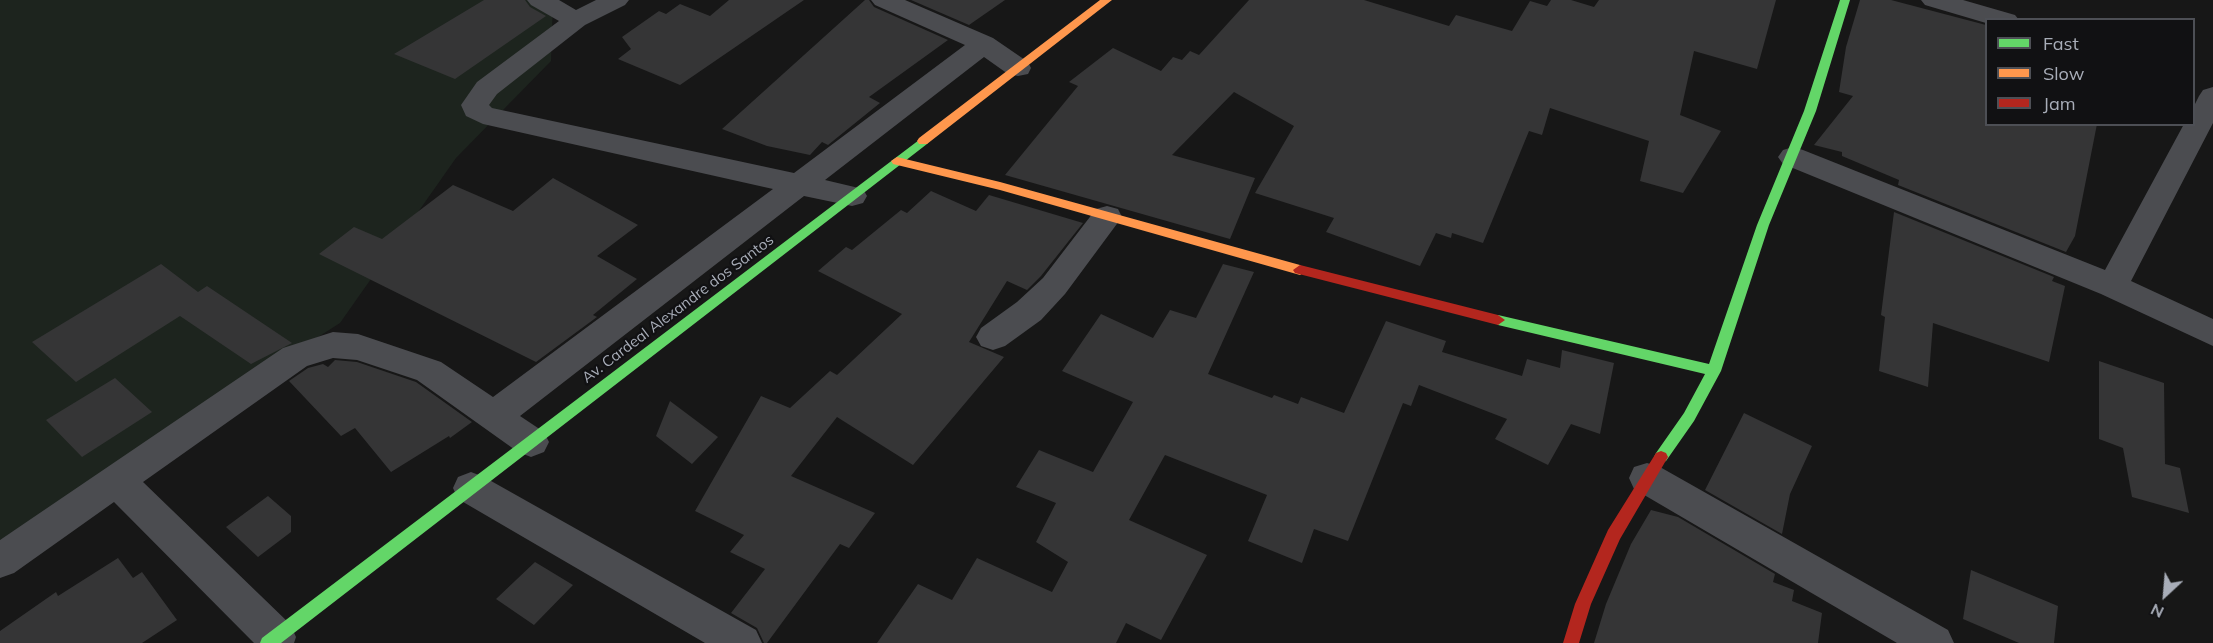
<!DOCTYPE html>
<html>
<head>
<meta charset="utf-8">
<style>
  body { margin:0 }
  #map { position:relative; width:2213px; height:643px; overflow:hidden; background:#171717; font-family:Mulish,sans-serif }
  canvas { display:block }
  .legend { position:absolute; left:1985px; top:18px; width:210px; height:108px; box-sizing:border-box; background:#111113; border:2px solid #4d4f55; margin:0; padding:8px 10px; list-style:none; font-size:18px; color:#a8adb8 }
  .legend li { display:flex; align-items:center; gap:12px; height:30px }
  .legend b { width:30px; border:2px solid #4d4f55 }
  .north { position:absolute; left:2135px; top:565px; width:60px; height:60px; -webkit-text-stroke:4px #111113; paint-order:stroke; rotate:206deg; font-size:16px; font-weight:700; line-height:24px; text-align:center; color:#a8adb8 }
  .north::after { content:''; display:block; margin:auto; width:21px; height:27px; background:#a8adb8; clip-path:polygon(50% 0,100% 100%,50% 72%,0 100%) }
</style>
</head>
<body>
<div id="map">
<canvas width="2213" height="643"></canvas>
<ul class="legend">
<li><b style="height:8px;background:#63d668"></b>Fast</li>
<li><b style="height:8px;background:#ff974d"></b>Slow</li>
<li><b style="height:8px;background:#b3261e"></b>Jam</li>
</ul>
<div class="north">N</div>
</div>
<script>
const ctx = document.querySelector('canvas').getContext('2d');
ctx.lineJoin = 'round';
function paint(path, color) {
  ctx.fillStyle = color;
  ctx.fill(path, 'evenodd');
}
function poly(rows) {
  const path = new Path2D();
  for (const r of rows) {
    path.moveTo(r[0], r[1]);
    for (let i = 2; i < r.length; i += 2) path.lineTo(r[i], r[i + 1]);
  }
  return path;
}
function label(font, color, halo, rows, align = 'center') {
  ctx.font = font + ' Mulish,sans-serif';
  ctx.lineWidth = 4.5;
  ctx.setLineDash([]);
  ctx.textBaseline = 'middle';
  ctx.strokeStyle = halo;
  ctx.fillStyle = color;
  for (const [text, x, y, turn = 0] of rows) {
    ctx.save();
    ctx.translate(x, y);
    ctx.rotate((+turn || 0) * Math.PI / 180);
    ctx.textAlign = isNaN(turn) ? turn : align;
    if (halo) ctx.strokeText(text, 0, 0);
    ctx.fillText(text, 0, 0);
    ctx.restore();
  }
}
paint(poly([
  [0,0,553,0,551,61,456,158,340,323,0,540]
]), '#1d241e');
paint(poly([
  [484,0,525,0,530,7,546,16,455,79,394,54],
  [729,0,804,0,680,85,618,59,631,49,622,37,659,11,666,14,680,4,710,16],
  [865,0,869,0,874,7,948,40,869,97,880,103,828,145,822,142,810,155,767,146,722,129],
  [911,0,1005,0,969,25],
  [1249,0,1364,0,1449,26,1456,15,1512,31,1530,1,1547,6,1551,0,1571,0,1594,7,1599,0,1776,0,1757,69,1694,51,1680,115,1721,131,1683,193,1640,181,1649,141,1550,108,1542,135,1529,131,1483,243,1452,233,1451,238,1436,233,1420,266,1326,232,1334,218,1255,193,1294,126,1234,92,1172,155,1255,178,1230,239,1005,175,1078,86,1069,82,1113,48,1161,71,1173,57,1182,60,1190,51,1199,55],
  [1860,0,1891,0,1986,25,1986,124,2097,124,2075,236,2066,252,1898,185,1899,180,1842,156,1842,152,1814,145,1853,96,1839,92,1846,47],
  [553,178,638,225,597,256,637,279,593,315,597,317,536,362,319,254,354,227,382,239,453,185,513,211],
  [931,191,976,211,989,195,1083,223,1041,276,1027,290,1007,281,969,342,1004,357,913,465,837,417,791,476,875,513,849,548,840,544,767,643,764,643,757,628,731,613,765,569,730,552,744,535,695,511,761,396,790,408,830,371,837,375,902,314,818,271,846,247,852,250,901,210,907,213],
  [1894,212,2054,277,2052,281,2065,286,2049,362,1933,323,1928,387,1879,371,1885,317,1881,315],
  [161,264,198,292,207,286,292,343,251,364,180,316,76,382,32,342],
  [1223,264,1254,272,1208,374,1272,398,1274,395,1298,404,1301,397,1344,413,1386,321,1446,341,1442,352,1522,376,1527,359,1560,368,1562,350,1614,363,1600,434,1571,424,1548,465,1495,439,1507,419,1419,385,1411,406,1403,403,1348,541,1314,529,1302,563,1248,541,1267,495,1165,455,1129,520,1207,555,1161,640,1126,623,1116,643,877,643,918,584,952,600,977,558,1052,592,1068,562,1036,542,1056,503,1016,487,1039,450,1093,472,1133,402,1062,371,1101,314,1153,338,1170,310,1196,318],
  [335,360,357,362,416,382,472,422,450,438,449,436,391,472,355,428,341,436,289,381,308,368,323,364,328,367],
  [2099,361,2164,383,2165,464,2180,468,2189,513,2132,497,2123,448,2099,439],
  [115,378,152,412,82,457,46,420],
  [670,401,718,437,692,464,656,436],
  [1744,413,1812,446,1790,494,1782,534,1705,490],
  [268,496,291,516,291,532,258,557,226,527],
  [1651,510,1678,517,1775,574,1773,582,1794,590,1792,601,1822,613,1818,643,1594,643,1606,604,1631,544],
  [118,558,133,578,142,572,177,620,142,643,0,643,0,631,56,592,58,596],
  [535,562,573,585,534,625,496,599],
  [1971,570,2058,606,2054,643,2019,643,1963,619]
]), '#353536');
paint(poly([
  [527,0,559,0,576,10,596,0,629,0,625,5,585,25,497,94,489,105,492,108,794,173,965,45,875,5,871,0,905,0,993,38,1028,62,1031,68,1028,74,1018,76,1008,74,984,57,825,180,863,189,867,196,863,203,852,206,804,196,520,416,544,432,549,442,544,452,531,457,518,452,417,380,357,360,333,358,307,366,143,482,290,624,296,637,294,643,254,643,114,502,14,573,0,578,0,540,283,348,333,332,358,334,441,362,493,397,773,189,483,124,466,116,461,105,477,82,559,21,531,5,527,0],
  [1921,0,1963,0,2015,15,2019,20,1986,20,1986,23,1925,5,1921,0],
  [2213,87,2213,123,2131,281,2213,319,2213,346,2101,294,1783,164,1778,157,1783,150,1793,147,1803,150,2105,270,2184,124,2194,124,2194,106,2199,96,2203,90,2213,87],
  [1107,206,1118,209,1122,217,1065,294,1041,320,1005,346,993,350,981,346,976,337,981,328,1017,302,1043,278,1096,209,1107,206],
  [1647,463,1660,467,1948,630,1954,643,1897,643,1634,489,1629,478,1634,467,1647,463],
  [471,472,484,477,756,630,762,643,705,643,458,499,453,488,458,477,471,472]
]), '#4b4c50');
paint(poly([
  [1840,0,1850,0,1816,111,1769,225,1721,371,1694,421,1666,461,1661,463,1656,461,1654,457,1656,453,1684,413,1705,374,1498,325,1491,320,1498,315,1709,364,1757,225,1804,111,1840,0],
  [923,137,927,138,929,141,927,144,281,643,260,643,262,638,923,137]
]), '#63d668');
paint(poly([
  [1100,0,1112,0,927,144,919,144,917,141,919,138,1100,0],
  [897,157,1000,182,1300,265,1307,270,1300,275,1000,190,893,164,891,161,897,157]
]), '#ff974d');
paint(poly([
  [1300,265,1498,315,1505,320,1498,325,1295,273,1293,270,1300,265],
  [1661,451,1666,453,1668,457,1620,539,1591,604,1579,643,1563,643,1575,604,1608,530,1656,453,1661,451]
]), '#b3261e');
label('15px', '#a8adb8', '#111113', [
  ["Av. Cardeal Alexandre dos Santos",678,309,-37]
]);
</script>
</body>
</html>
